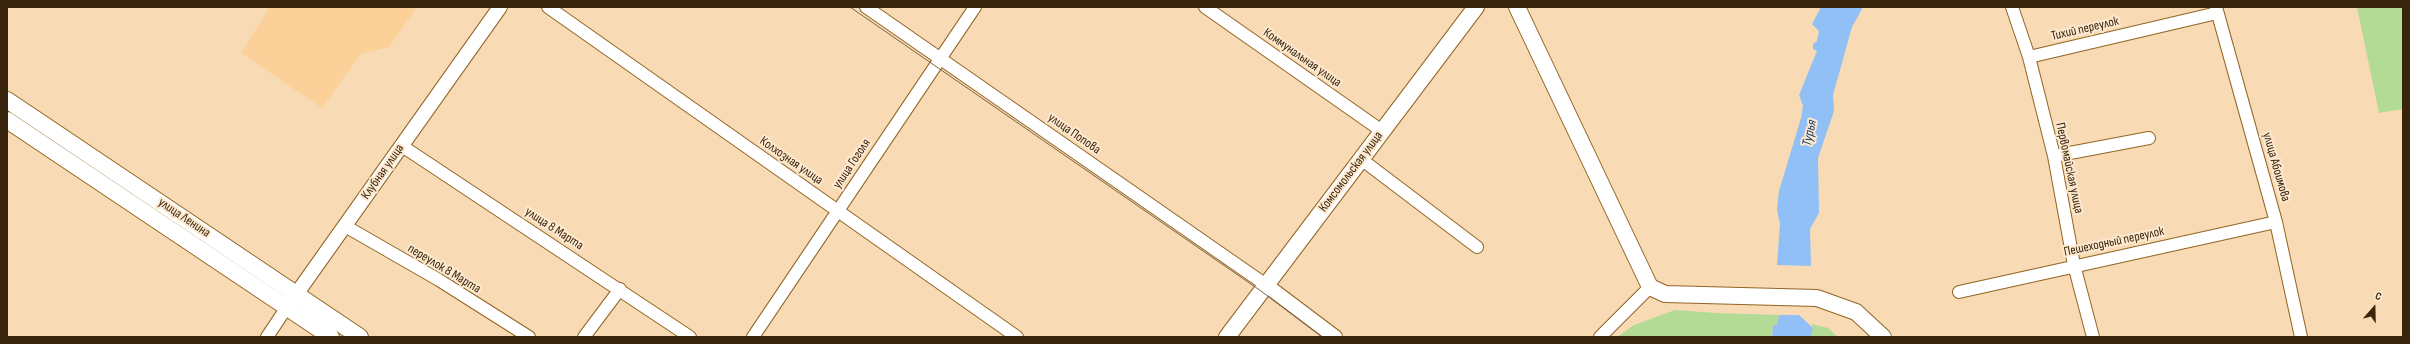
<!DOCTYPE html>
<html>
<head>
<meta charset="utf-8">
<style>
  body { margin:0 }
  #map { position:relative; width:2410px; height:344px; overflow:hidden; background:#f8dab5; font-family:"Sofia Sans Condensed",sans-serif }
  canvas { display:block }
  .frame { position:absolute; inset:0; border:8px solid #39250b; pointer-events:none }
  .north { position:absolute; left:2354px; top:288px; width:40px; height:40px; -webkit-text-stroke:3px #fde9d0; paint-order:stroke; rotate:20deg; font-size:11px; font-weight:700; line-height:16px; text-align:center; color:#39250b }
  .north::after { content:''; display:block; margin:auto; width:14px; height:18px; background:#39250b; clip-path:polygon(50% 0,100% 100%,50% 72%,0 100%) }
</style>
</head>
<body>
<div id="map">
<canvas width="2410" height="344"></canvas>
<div class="frame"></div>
<div class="north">С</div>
</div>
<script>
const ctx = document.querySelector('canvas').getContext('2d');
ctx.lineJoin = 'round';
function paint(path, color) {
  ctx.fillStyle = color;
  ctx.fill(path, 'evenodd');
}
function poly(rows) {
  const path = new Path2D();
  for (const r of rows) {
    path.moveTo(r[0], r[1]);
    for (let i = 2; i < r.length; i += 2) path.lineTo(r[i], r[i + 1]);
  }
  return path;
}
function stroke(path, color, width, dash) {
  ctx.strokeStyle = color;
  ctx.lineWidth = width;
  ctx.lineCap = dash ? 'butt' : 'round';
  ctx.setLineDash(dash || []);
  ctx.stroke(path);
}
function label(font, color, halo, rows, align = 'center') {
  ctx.font = font + ' "Sofia Sans Condensed",sans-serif';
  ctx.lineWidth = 4;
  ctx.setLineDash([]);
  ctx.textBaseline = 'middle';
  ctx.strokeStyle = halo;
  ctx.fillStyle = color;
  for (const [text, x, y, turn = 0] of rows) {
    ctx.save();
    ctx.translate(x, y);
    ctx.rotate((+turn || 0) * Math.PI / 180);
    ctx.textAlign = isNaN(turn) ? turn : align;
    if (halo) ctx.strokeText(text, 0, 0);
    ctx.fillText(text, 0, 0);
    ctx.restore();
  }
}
paint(poly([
  [270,7,417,7,389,47,361,54,322,108,241,53]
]), '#fcd099');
paint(poly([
  [2357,7,2403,7,2403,109,2379,113],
  [1675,310,1716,313,1779,315,1777,325,1773,325,1772,337,1617,337,1634,325],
  [1811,324,1828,328,1838,337,1811,337,1813,328]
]), '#b3db96');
paint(poly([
  [1821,7,1863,7,1852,27,1833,95,1834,111,1818,158,1819,213,1810,229,1811,266,1777,265,1780,224,1777,210,1779,191,1801,118,1803,106,1799,95,1817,51,1813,49,1813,44,1817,41,1819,31,1812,24],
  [1779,315,1799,315,1813,328,1811,337,1772,337,1773,325,1777,325]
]), '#91c0f7');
const minor = poly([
  [548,7,1017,337],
  [866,7,1266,285],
  [1205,7,1382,131],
  [2012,7,2029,57,2054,156,2074,265,2093,337],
  [2216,7,2276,222,2301,337],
  [2029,57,2217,13],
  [402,146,690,337],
  [2054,156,2149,138],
  [1361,159,1477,247],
  [345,226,439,280,529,337],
  [1959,292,2276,222],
  [267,337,287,307],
  [584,337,620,289],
  [753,337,975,7],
  [1600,337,1650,287]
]);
const tertiary = poly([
  [1266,285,1335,337],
  [290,303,500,7]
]);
const secondary = poly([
  [1517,7,1650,287,1665,294,1817,298,1856,312,1883,337],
  [7,100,360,337],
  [7,120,331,337],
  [1227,337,1476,7]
]);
stroke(minor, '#926523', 14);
stroke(tertiary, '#926523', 16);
stroke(secondary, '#926523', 18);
stroke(minor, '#fff', 12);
stroke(tertiary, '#fff', 14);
stroke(secondary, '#fff', 16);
stroke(poly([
  [850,7,1261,291,1322,337]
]), '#7b6345', 1);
label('13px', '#39250b', '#fde9d0', [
  ["Тихий переулок",2085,29,-13],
  ["Коммунальная улица",1302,58,35],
  ["улица Попова",1074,134,35],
  ["Колхозная улица",791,161,35],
  ["улица Гоголя",852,164,-56],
  ["улица Абоимова",2276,167,74],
  ["Первомайская улица",2069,168,78],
  ["Клубная улица",383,172,-55],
  ["Комсомольская улица",1351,172,-53],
  ["улица Ленина",184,218,34],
  ["улица 8 Марта",554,229,33],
  ["Пешеходный переулок",2114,242,-12],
  ["переулок 8 Марта",444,269,31]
]);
label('italic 14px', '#133d68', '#fde9d0', [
  ["Турья",1810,133,-78]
]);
</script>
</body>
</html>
